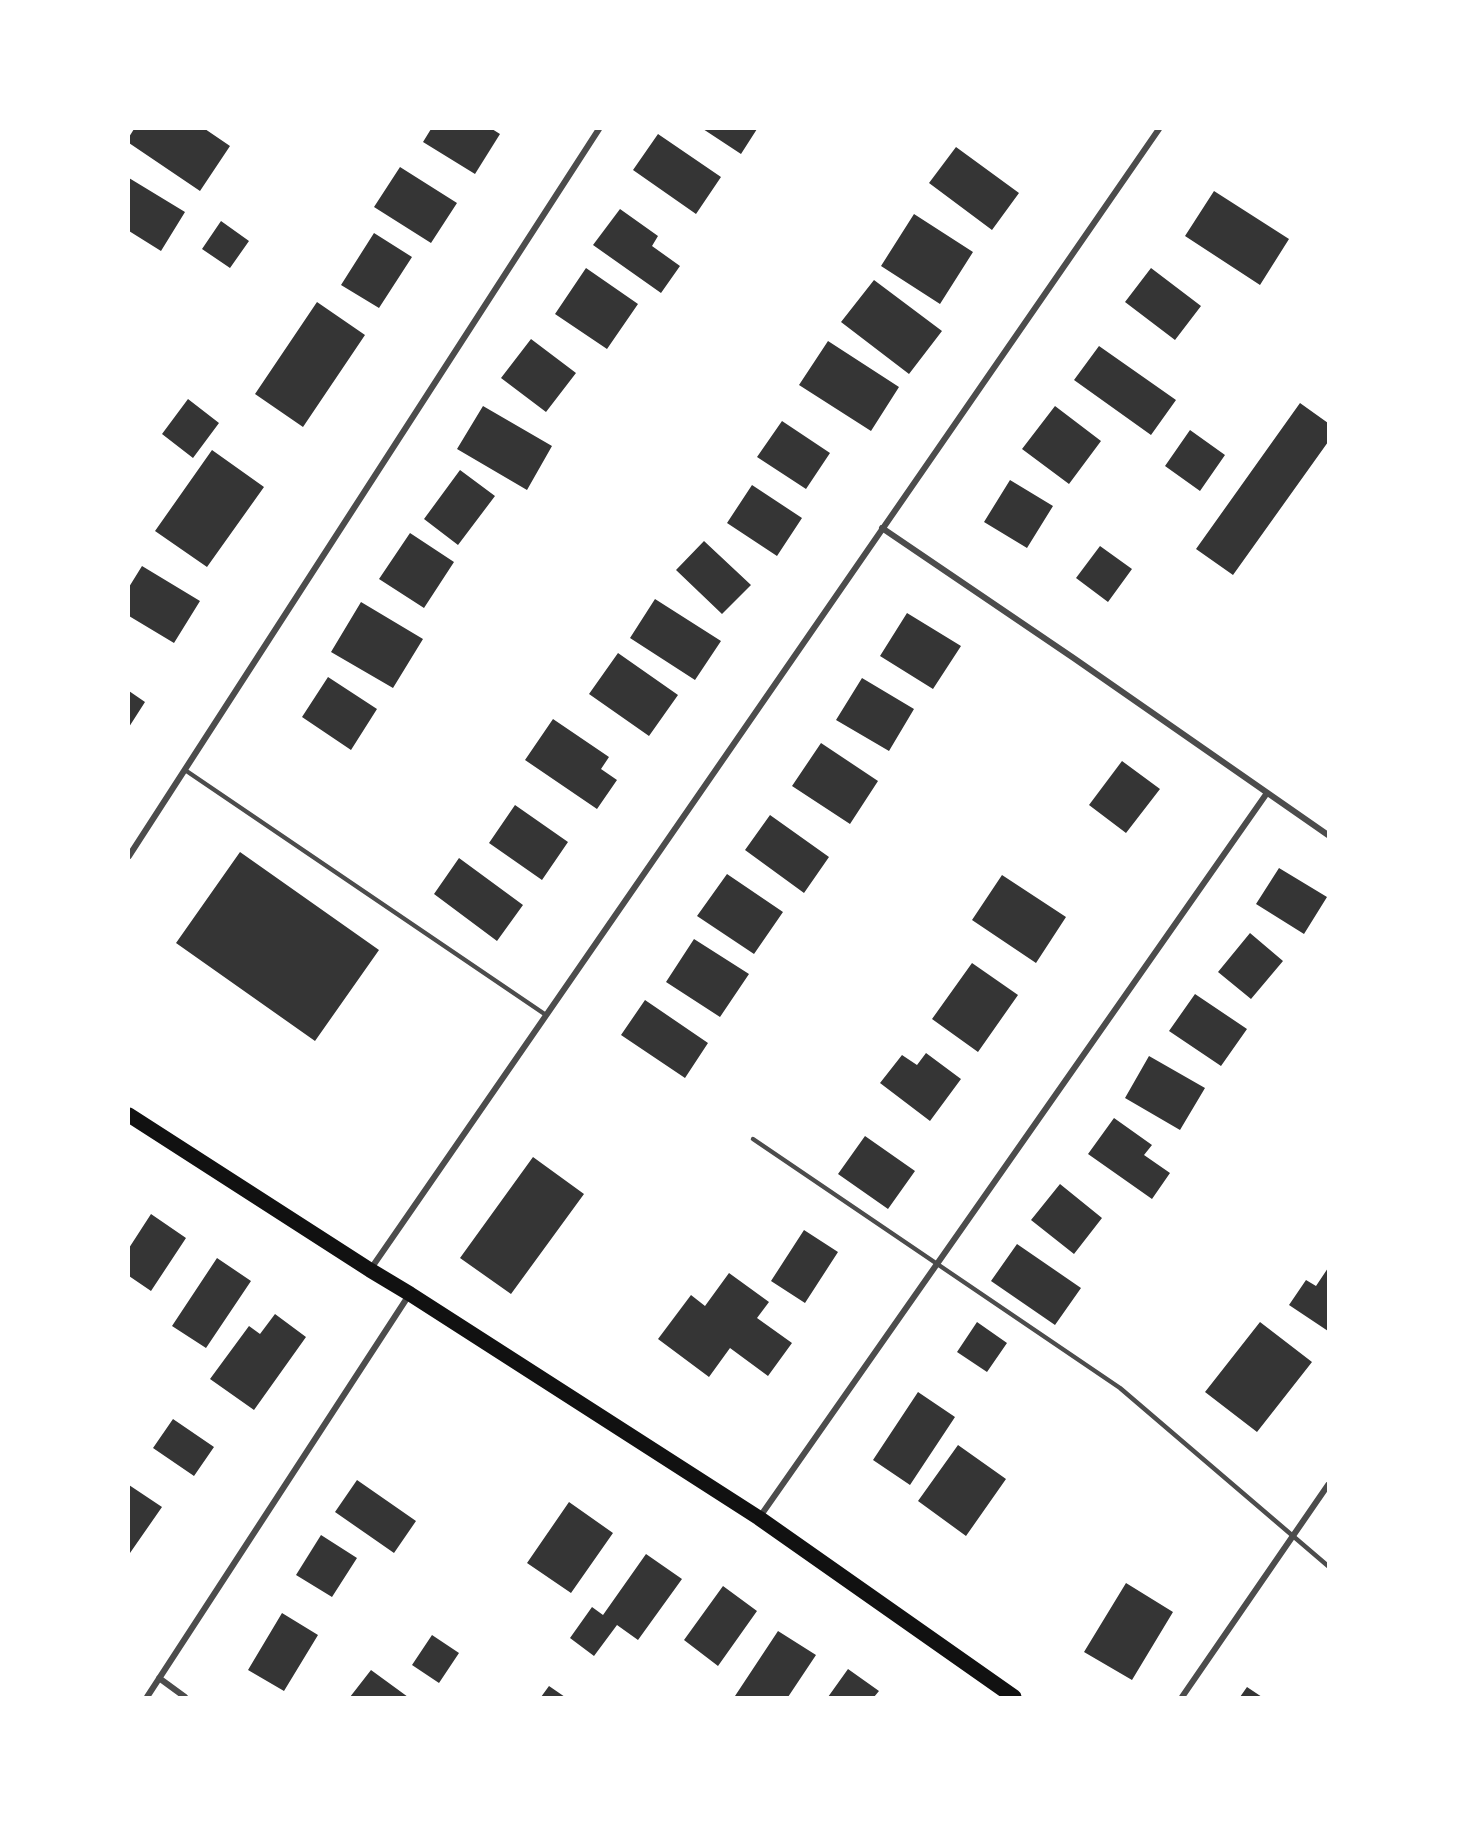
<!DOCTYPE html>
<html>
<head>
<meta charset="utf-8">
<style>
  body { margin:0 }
  #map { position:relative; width:1457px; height:1826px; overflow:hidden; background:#fff; font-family:Montserrat,sans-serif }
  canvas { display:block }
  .frame { position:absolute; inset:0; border:130px solid #fff; pointer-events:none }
</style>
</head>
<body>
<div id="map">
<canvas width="1457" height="1826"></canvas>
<div class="frame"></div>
</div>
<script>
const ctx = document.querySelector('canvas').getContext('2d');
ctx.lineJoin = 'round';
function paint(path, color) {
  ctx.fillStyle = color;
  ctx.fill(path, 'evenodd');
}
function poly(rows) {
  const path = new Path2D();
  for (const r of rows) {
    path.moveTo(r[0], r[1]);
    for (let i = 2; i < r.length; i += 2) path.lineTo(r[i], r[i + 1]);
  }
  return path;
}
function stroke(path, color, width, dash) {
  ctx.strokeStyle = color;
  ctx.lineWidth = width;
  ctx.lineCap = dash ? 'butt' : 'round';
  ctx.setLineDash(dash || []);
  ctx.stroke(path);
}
paint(poly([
  [134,129,205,129,230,146,200,191,129,143,129,137],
  [431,129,492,129,500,134,475,174,423,142],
  [703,129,757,129,741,154],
  [658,134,721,177,696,214,633,170],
  [956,147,1019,193,992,230,929,183],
  [400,167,457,203,431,243,374,207],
  [129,178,185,212,161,251,129,231],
  [1214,191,1289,239,1260,285,1185,236],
  [620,209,658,236,652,246,680,266,661,293,593,245],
  [914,214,973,252,940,304,881,266],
  [221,221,249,241,230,268,202,249],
  [374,233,412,257,379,308,341,285],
  [586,268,638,304,607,349,555,314],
  [1151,268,1201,306,1175,340,1125,302],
  [874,280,942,331,909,374,841,322],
  [317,302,365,335,303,427,255,394],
  [531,339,576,373,546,412,501,378],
  [828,341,899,387,871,431,799,385],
  [1099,346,1176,400,1151,435,1074,380],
  [188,399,219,423,193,458,162,434],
  [1300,403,1328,423,1328,442,1233,575,1196,549],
  [483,406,552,446,527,490,457,449],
  [1055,406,1101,441,1069,484,1022,449],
  [782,421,830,453,806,489,757,457],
  [1190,430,1225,455,1200,491,1165,466],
  [212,450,264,487,207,567,155,531],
  [460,470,495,496,458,545,424,519],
  [1010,480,1053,506,1027,548,984,522],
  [752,485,802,518,777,556,727,523],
  [410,533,454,562,424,608,379,579],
  [704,541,751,585,722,614,676,570],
  [1100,546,1132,569,1108,602,1076,578],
  [142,566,200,601,174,643,129,616,129,587],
  [655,599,721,641,695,680,630,638],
  [361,602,423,639,393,688,331,652],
  [907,613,961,646,933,689,880,656],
  [618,653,678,695,649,736,589,694],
  [328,677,377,709,351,750,302,717],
  [862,678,914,709,889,751,836,720],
  [129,691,145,702,129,727],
  [553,719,609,757,601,769,617,780,597,809,525,760],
  [821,743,878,781,850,824,792,786],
  [1122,761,1160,789,1126,833,1089,805],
  [515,805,568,842,542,880,489,843],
  [770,815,829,857,804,893,745,850],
  [240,852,379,950,315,1041,176,943],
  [459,858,523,905,497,941,434,894],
  [1279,868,1327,897,1304,934,1256,904],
  [727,874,783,912,754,954,697,916],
  [1002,875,1066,917,1036,963,972,920],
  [1250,933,1283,961,1251,999,1218,972],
  [694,939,749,974,720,1017,666,982],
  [972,963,1018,995,978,1052,932,1019],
  [1195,994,1247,1029,1221,1066,1169,1031],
  [645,1000,708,1043,685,1078,621,1035],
  [926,1053,961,1079,930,1121,880,1083,902,1055,917,1065],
  [1149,1056,1205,1088,1180,1130,1125,1098],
  [1114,1118,1152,1145,1144,1155,1170,1173,1152,1199,1088,1154],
  [865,1136,915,1171,888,1209,838,1174],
  [533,1157,584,1194,511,1294,460,1258],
  [1060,1184,1102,1218,1074,1254,1031,1220],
  [151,1214,186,1238,151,1291,129,1276,129,1248],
  [804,1230,838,1252,805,1303,771,1281],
  [1017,1244,1081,1288,1055,1325,991,1281],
  [217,1258,251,1281,206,1348,172,1326],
  [1328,1268,1328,1331,1289,1305,1306,1280,1316,1286],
  [729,1273,769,1302,757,1318,792,1343,768,1376,730,1348,709,1377,658,1339,691,1295,705,1306],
  [275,1314,306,1337,254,1410,210,1379,249,1326,260,1334],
  [977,1322,1007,1343,987,1372,957,1352],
  [1260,1322,1312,1362,1257,1432,1205,1392],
  [918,1392,955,1417,910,1485,873,1460],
  [173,1419,214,1447,194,1476,153,1448],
  [958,1445,1006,1479,966,1536,918,1501],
  [357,1480,416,1521,394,1553,335,1512],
  [129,1485,162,1507,130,1553,129,1552],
  [569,1502,613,1533,571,1593,527,1563],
  [321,1535,357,1558,332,1597,296,1575],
  [646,1554,682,1579,638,1640,617,1625,594,1656,570,1638,592,1607,603,1615],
  [1126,1583,1173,1612,1132,1680,1084,1652],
  [723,1586,757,1611,718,1666,684,1640],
  [282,1613,318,1635,284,1691,248,1670],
  [778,1631,816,1655,788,1697,736,1697,735,1696],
  [432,1635,459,1653,439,1683,412,1665],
  [848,1669,879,1691,874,1697,828,1697],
  [371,1670,408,1697,350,1697],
  [549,1686,565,1697,541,1697],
  [1247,1687,1262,1697,1240,1697]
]), '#353535');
stroke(poly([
  [185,770,546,1015],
  [753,1139,1120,1388,1328,1566]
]), '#4c4c4c', 4.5);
stroke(poly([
  [882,528,1075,659,1328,835],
  [129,856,599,129],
  [370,1270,1159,129],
  [759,1518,1267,793],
  [159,1678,185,1697],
  [147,1697,409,1295],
  [1182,1697,1328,1485]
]), '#4c4c4c', 6);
stroke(poly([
  [129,1115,370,1270,410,1294,759,1518,1014,1697]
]), '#111', 15);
</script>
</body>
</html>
